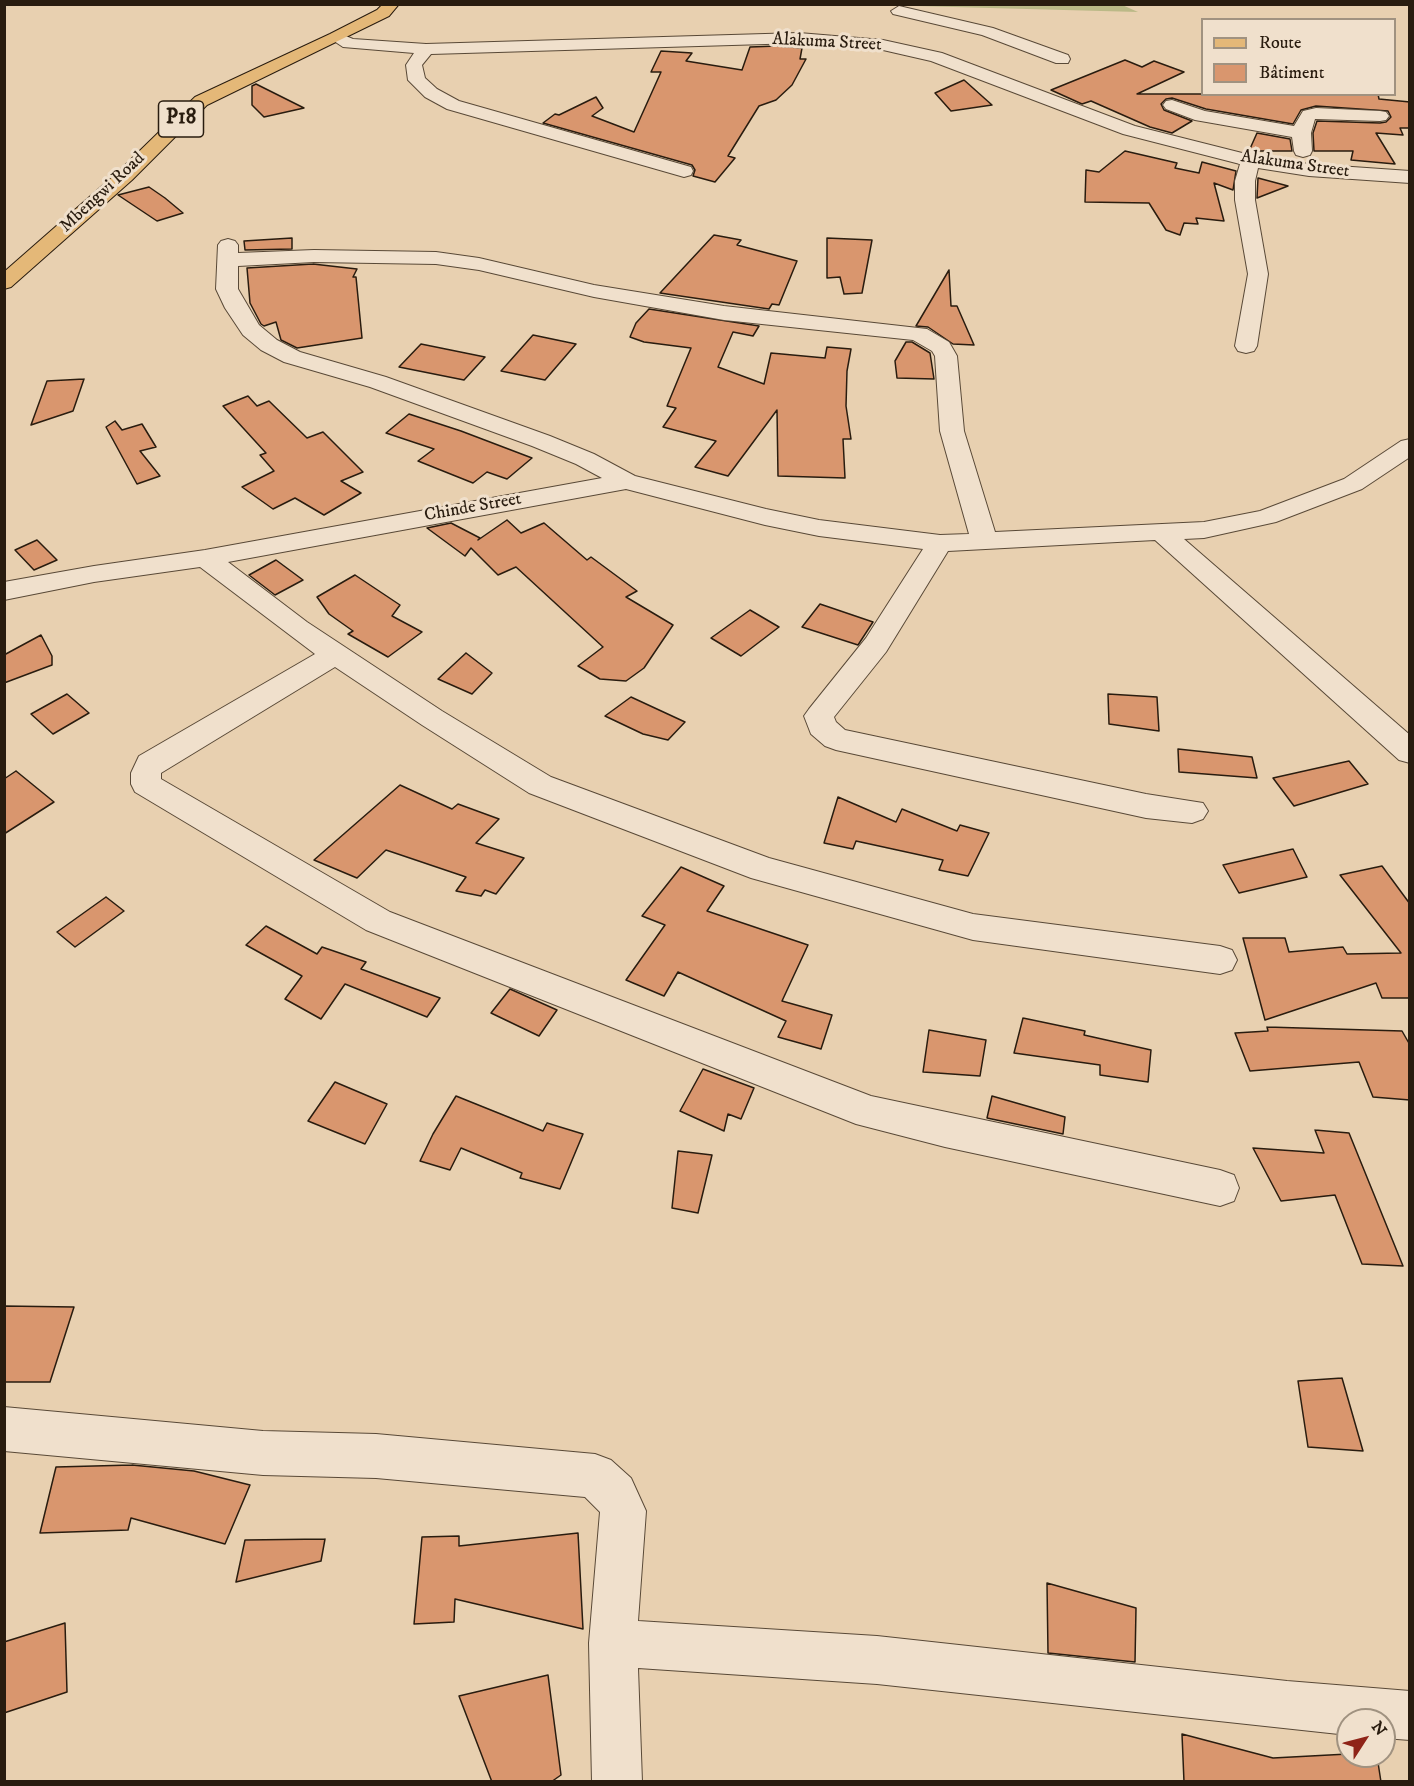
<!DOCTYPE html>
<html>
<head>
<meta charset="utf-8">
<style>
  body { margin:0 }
  #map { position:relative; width:1414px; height:1786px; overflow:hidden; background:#e8d0b0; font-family:"IM FELL DW Pica",serif }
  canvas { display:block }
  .frame { position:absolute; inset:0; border:6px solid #291c0f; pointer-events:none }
  .legend { position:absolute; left:1201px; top:18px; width:195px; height:78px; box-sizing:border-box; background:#f0e0cc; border:2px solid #a09280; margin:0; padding:8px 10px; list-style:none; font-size:18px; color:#291c0f }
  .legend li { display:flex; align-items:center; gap:12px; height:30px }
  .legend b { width:30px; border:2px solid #a09280 }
  .north { position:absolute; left:1336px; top:1708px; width:60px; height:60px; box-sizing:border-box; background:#f0e0cc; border:2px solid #a09280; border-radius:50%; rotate:54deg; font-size:16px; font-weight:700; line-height:24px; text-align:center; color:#291c0f }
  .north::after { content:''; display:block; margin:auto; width:21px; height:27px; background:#8f2418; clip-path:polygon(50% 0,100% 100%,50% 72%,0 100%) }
</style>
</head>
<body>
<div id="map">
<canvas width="1414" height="1786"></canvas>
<div class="frame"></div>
<ul class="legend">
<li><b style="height:8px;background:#e4b878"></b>Route</li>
<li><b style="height:16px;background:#d9966e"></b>Bâtiment</li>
</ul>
<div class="north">N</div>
</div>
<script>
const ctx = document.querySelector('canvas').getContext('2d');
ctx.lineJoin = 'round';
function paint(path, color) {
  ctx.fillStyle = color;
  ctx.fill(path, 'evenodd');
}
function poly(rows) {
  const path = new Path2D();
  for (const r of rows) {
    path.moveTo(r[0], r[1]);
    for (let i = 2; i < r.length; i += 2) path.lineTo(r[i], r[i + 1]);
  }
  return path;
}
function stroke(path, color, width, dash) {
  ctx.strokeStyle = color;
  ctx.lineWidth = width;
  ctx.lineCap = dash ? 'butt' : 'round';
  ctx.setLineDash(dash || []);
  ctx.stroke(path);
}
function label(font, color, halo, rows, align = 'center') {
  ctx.font = font + ' "IM FELL DW Pica",serif';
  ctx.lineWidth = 6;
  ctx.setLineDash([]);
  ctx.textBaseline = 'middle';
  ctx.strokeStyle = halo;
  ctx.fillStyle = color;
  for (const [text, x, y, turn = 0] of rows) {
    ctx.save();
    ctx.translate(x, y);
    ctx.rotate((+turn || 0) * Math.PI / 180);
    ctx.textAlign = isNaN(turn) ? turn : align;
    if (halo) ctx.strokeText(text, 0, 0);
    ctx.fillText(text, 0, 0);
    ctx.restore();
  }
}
paint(poly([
  [1120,4,1138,12,879,5,879,4]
]), '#bbb987');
const building = poly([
  [777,46,802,48,800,59,806,59,792,85,776,100,759,106,728,156,735,158,715,182,693,176,695,170,692,165,543,123,555,114,559,115,596,97,603,108,592,116,634,132,661,72,651,72,661,51,692,53,686,61,742,70,750,47,777,46],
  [1125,60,1142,67,1154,61,1184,72,1137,94,1378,94,1379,99,1410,102,1410,128,1400,128,1403,135,1376,133,1395,164,1351,160,1353,151,1314,151,1313,133,1317,121,1380,123,1386,122,1391,117,1388,111,1316,106,1301,110,1293,124,1206,109,1172,98,1166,99,1161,104,1164,110,1192,121,1172,133,1150,127,1091,101,1082,104,1051,90,1125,60],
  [964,80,992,105,951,111,935,93,964,80],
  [256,84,304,108,264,117,252,105,252,86,256,84],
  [1257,133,1290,139,1292,151,1249,151,1257,133],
  [1125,151,1177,163,1175,168,1199,173,1202,162,1236,171,1233,190,1214,183,1224,221,1196,218,1198,224,1184,223,1180,235,1166,230,1149,203,1085,202,1086,170,1099,172,1125,151],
  [1258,178,1288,186,1257,198,1258,178],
  [149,187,165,198,183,213,157,221,118,195,149,187],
  [714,235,741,240,737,245,797,261,779,305,772,304,769,309,660,293,714,235],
  [292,238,292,249,245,250,244,241,292,238],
  [827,238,872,240,862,293,844,294,840,277,827,278,827,238],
  [313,264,357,269,353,277,356,277,362,338,297,348,281,340,276,322,264,326,261,324,250,303,247,268,313,264],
  [949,270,951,306,957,306,974,345,953,344,928,327,916,326,949,270],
  [649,309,759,326,753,336,733,332,718,367,764,384,771,353,825,358,827,347,851,349,847,371,846,406,851,439,843,439,845,478,778,476,777,410,728,476,695,467,716,441,663,427,676,408,667,406,691,348,644,342,630,337,636,323,649,309],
  [533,335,576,344,545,380,501,371,533,335],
  [906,342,912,342,930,353,934,379,897,378,895,361,906,342],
  [421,344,485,357,464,380,399,367,421,344],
  [84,379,73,411,31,425,47,381,84,379],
  [248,396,257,406,269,401,307,438,323,432,363,472,341,481,361,493,324,515,295,498,273,509,242,487,274,471,260,455,266,453,223,406,248,396],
  [409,414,461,431,532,458,507,479,487,472,473,483,418,461,434,449,386,433,409,414],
  [115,421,122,430,142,424,156,447,140,451,160,476,137,484,106,427,115,421],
  [507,520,521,533,544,523,587,560,591,557,637,591,626,597,673,625,644,668,626,681,600,679,578,666,603,647,516,567,498,575,471,548,465,556,427,528,451,523,480,538,478,540,507,520],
  [37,540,57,560,34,570,15,550,37,540],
  [276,560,303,580,275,595,249,575,276,560],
  [355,575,400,605,392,616,422,632,388,657,348,634,353,631,329,614,317,597,355,575],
  [820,604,873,622,858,645,802,627,820,604],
  [750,610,779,627,741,656,711,638,750,610],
  [41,635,52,656,52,665,4,683,4,655,41,635],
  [466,653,492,673,472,694,438,679,466,653],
  [67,694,89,713,53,734,31,714,67,694],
  [1108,694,1157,697,1159,731,1109,724,1108,694],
  [631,697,685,722,668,740,643,734,605,716,631,697],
  [1178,749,1252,757,1257,778,1179,772,1178,749],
  [1349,761,1368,784,1294,806,1273,778,1349,761],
  [16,771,54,802,4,834,4,779,16,771],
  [400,785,452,809,458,804,499,819,476,843,524,858,496,894,485,890,481,896,456,891,466,877,386,850,357,878,314,860,400,785],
  [838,797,896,822,902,809,957,831,960,825,989,833,968,876,939,870,943,860,856,841,853,849,824,843,838,797],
  [1293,849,1307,877,1239,893,1223,865,1293,849],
  [1382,866,1410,904,1410,998,1382,998,1376,983,1265,1020,1243,938,1285,938,1289,952,1343,947,1347,954,1401,953,1340,875,1382,866],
  [681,867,724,886,707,911,808,945,782,1001,832,1015,821,1049,778,1037,786,1021,678,972,664,996,626,980,665,925,642,916,681,867],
  [106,897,124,911,75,947,57,932,106,897],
  [266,926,317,954,322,947,366,962,361,969,440,998,427,1017,345,984,321,1019,285,999,302,976,246,945,266,926],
  [510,989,557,1010,539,1036,491,1013,510,989],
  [1023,1018,1085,1031,1084,1035,1151,1050,1148,1082,1100,1075,1100,1065,1014,1053,1023,1018],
  [1267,1027,1402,1031,1410,1045,1410,1100,1373,1097,1359,1062,1250,1071,1235,1033,1268,1031,1267,1027],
  [929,1030,986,1040,980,1076,923,1072,929,1030],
  [703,1069,754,1088,741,1119,728,1114,724,1131,680,1111,703,1069],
  [335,1082,387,1104,365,1144,308,1121,335,1082],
  [456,1096,543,1131,547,1123,583,1134,560,1189,520,1178,522,1173,461,1148,450,1170,420,1161,433,1134,456,1096],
  [992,1096,1065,1117,1063,1134,987,1118,992,1096],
  [1315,1130,1349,1133,1403,1266,1362,1264,1335,1195,1281,1201,1253,1148,1324,1153,1315,1130],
  [678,1151,712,1155,698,1213,672,1208,678,1151],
  [4,1306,74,1307,50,1382,4,1382,4,1306],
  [1342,1378,1363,1451,1308,1447,1298,1381,1342,1378],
  [132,1465,194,1471,250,1485,225,1544,131,1518,128,1530,40,1533,56,1467,132,1465],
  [578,1533,583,1629,455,1599,454,1622,414,1624,422,1537,459,1536,459,1546,578,1533],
  [325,1539,321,1561,236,1582,245,1540,325,1539],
  [1047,1583,1136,1608,1135,1662,1048,1653,1047,1583],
  [65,1623,67,1692,4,1713,4,1642,65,1623],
  [548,1675,561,1775,551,1782,492,1782,459,1696,548,1675],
  [1182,1734,1273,1758,1348,1754,1377,1756,1381,1782,1184,1782,1182,1734]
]);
paint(building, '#d9966e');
stroke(building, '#291c0f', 1.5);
const minor = poly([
  [899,6,993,28,1068,55,1070,59,1068,63,1056,63,982,35,893,14,891,11,899,6],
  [336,32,353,39,426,44,799,33,883,40,942,53,1135,126,1250,155,1309,164,1410,171,1410,183,1309,176,1258,168,1255,181,1255,200,1268,274,1257,346,1254,351,1246,353,1238,351,1235,346,1248,274,1235,200,1235,181,1240,164,1123,134,931,61,883,50,799,43,431,54,422,65,425,78,437,89,459,101,691,167,693,171,691,175,684,177,447,109,425,97,408,80,406,65,414,53,343,47,328,37,336,32],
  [1172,100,1205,111,1294,126,1303,111,1316,108,1380,111,1386,112,1389,116,1386,120,1380,121,1315,119,1311,133,1312,151,1310,155,1303,157,1296,155,1294,151,1292,137,1195,120,1166,109,1163,105,1166,101,1172,100],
  [228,239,235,241,238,245,238,253,314,250,436,252,479,258,594,285,724,306,927,329,949,342,957,356,964,431,995,532,1204,522,1260,511,1344,479,1401,441,1410,439,1410,457,1362,489,1276,522,1204,538,1184,539,1410,735,1410,763,1399,760,1155,540,948,551,886,652,834,717,836,722,845,730,1146,794,1203,803,1208,811,1203,819,1192,823,1146,818,836,750,825,746,811,734,804,716,809,709,866,638,923,549,819,536,765,525,626,489,228,562,307,622,442,711,551,777,769,858,973,914,1220,946,1232,950,1237,960,1232,970,1220,974,973,940,751,878,529,793,422,725,335,667,161,773,161,779,390,912,871,1096,1220,1170,1234,1175,1239,1188,1234,1201,1220,1206,945,1147,856,1124,366,930,135,792,131,784,131,773,139,756,315,654,200,567,94,582,4,600,4,582,94,566,205,550,602,478,576,464,532,446,370,387,284,362,261,350,243,335,225,308,216,289,218,245,221,241,228,239],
  [314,262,436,264,479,270,594,297,724,320,913,340,932,351,935,356,940,431,969,534,940,535,819,520,766,509,635,476,594,454,550,436,386,377,300,352,277,340,259,325,238,289,238,266,314,262],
  [4,1407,263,1431,376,1434,595,1454,611,1460,631,1478,646,1511,638,1621,877,1636,1287,1681,1410,1691,1410,1740,1384,1738,1384,1720,1348,1720,1348,1735,877,1684,638,1668,642,1782,592,1782,589,1643,600,1512,585,1497,376,1478,263,1475,4,1451,4,1407]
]);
const major = poly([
  [383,4,399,4,389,16,207,105,132,180,11,287,4,289,4,272,118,172,195,97,330,34,377,10,383,4]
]);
stroke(minor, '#594937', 2);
stroke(major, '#291c0f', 2);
paint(minor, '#f0e0cc');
paint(major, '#e4b878');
label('18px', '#291c0f', '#f0e0cc', [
  ["Alakuma Street",827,43,3],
  ["Alakuma Street",1295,165,8],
  ["Mbengwi Road",103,193,-43],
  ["Chinde Street",473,508,-10]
]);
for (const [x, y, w] of [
  [181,119,45]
]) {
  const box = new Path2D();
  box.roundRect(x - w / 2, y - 18, w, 36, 4.5);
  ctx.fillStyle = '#f0e0cc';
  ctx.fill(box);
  stroke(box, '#291c0f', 1.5);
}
label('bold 21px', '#291c0f', null, [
  ["P18",181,119]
]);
</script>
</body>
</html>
